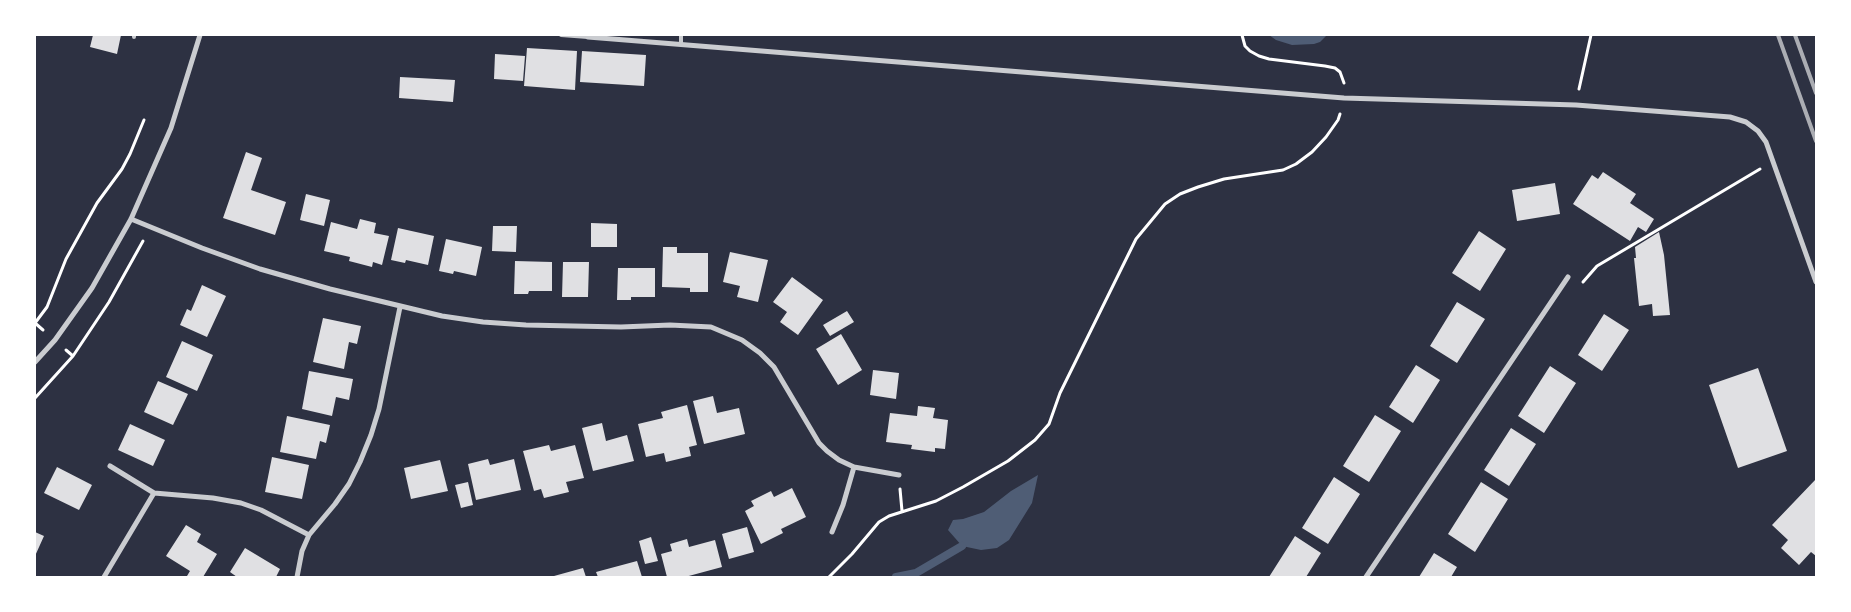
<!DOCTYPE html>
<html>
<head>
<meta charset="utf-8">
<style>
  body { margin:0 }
  #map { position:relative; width:1851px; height:612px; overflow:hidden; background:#2d3142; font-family:Commissioner,sans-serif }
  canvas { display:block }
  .frame { position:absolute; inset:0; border:36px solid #fff; pointer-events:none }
</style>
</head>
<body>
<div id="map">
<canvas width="1851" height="612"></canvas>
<div class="frame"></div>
</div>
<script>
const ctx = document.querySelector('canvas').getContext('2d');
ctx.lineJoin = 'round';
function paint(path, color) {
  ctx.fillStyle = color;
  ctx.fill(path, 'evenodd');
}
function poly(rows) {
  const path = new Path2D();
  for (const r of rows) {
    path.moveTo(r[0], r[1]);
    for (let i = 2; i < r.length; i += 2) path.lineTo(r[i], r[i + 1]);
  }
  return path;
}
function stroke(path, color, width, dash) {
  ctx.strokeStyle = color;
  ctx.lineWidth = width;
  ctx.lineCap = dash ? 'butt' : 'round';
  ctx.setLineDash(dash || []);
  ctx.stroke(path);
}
paint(poly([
  [1269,35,1327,35,1320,42,1314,44,1292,45,1276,40],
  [1038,475,1032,503,1009,540,997,548,981,550,962,546,948,530,953,520,963,519,984,512,1011,491]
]), '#4f5d75');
stroke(poly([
  [896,577,916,573,962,546]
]), '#4f5d75', 8);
paint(poly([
  [93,35,121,35,117,54,90,47],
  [527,48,577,51,575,90,524,86],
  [582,51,646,55,644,86,580,82],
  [495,54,525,56,523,81,494,79],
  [400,77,455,80,453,102,399,98],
  [246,152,262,158,251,190,286,202,275,235,223,218],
  [1603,172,1636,194,1630,203,1654,219,1646,232,1638,227,1630,241,1573,204,1592,175,1598,179],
  [1555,183,1560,214,1517,221,1512,190],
  [306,194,330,200,324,226,300,220],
  [360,219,376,223,374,233,389,236,382,265,373,262,372,267,349,261,350,257,324,251,331,222,357,229],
  [591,223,617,224,617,247,591,247],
  [493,226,517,226,516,252,492,251],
  [398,228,434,236,428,265,406,260,405,263,391,260],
  [1479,231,1506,249,1480,291,1452,273],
  [1659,232,1664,255,1670,315,1653,316,1652,304,1639,306,1634,258,1636,258,1635,247],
  [446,239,482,247,476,276,454,271,453,274,439,271],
  [663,247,677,247,677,253,708,253,708,292,690,292,690,288,662,287],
  [730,252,768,260,758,302,737,297,740,286,723,282],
  [515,261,552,262,552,291,529,291,528,294,514,294],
  [563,262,589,262,588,297,562,297],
  [618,268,655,268,655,297,631,297,631,300,617,300],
  [792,277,823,300,798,335,780,322,787,312,773,302],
  [202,285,226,296,207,337,180,325,187,309,191,311],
  [1457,302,1485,319,1457,363,1430,346],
  [847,311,854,322,830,336,823,325],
  [1604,314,1629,330,1602,371,1578,355],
  [323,318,361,326,357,344,349,342,344,369,313,362],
  [841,334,862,370,838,385,816,349],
  [182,341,213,355,197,391,166,377],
  [1416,365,1440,380,1413,423,1389,407],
  [1550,366,1576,383,1544,433,1518,416],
  [1758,368,1787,451,1738,468,1709,385],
  [873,370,899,373,896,399,870,395],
  [309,371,353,379,349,400,336,397,332,416,302,409],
  [158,381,188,394,173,425,144,412],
  [713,396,717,413,739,408,745,434,704,444,693,401],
  [687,405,697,445,689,447,691,456,666,462,664,453,646,457,638,424,663,418,661,412],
  [918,406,935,408,933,418,948,420,945,449,935,448,935,452,911,449,912,445,886,442,890,413,917,416],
  [1375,415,1401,431,1369,482,1343,466],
  [287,416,330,425,326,443,320,441,316,459,280,452],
  [602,423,606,441,627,435,634,461,593,471,582,428],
  [130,424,165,440,153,466,118,450],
  [1511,428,1536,444,1509,486,1484,470],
  [549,445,551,451,575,445,584,478,566,482,569,492,544,498,541,489,534,491,523,451],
  [272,457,309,465,302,499,265,492],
  [488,459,490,465,514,459,521,490,476,500,468,464],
  [440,460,448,491,411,499,404,468],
  [57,467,92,485,79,510,44,493],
  [1334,477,1360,494,1328,544,1302,528],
  [1816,479,1816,556,1811,552,1799,565,1781,548,1788,540,1772,525],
  [468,482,473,505,461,508,455,485],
  [1481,482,1508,499,1475,552,1448,534],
  [792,488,806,517,781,529,783,533,761,544,745,511,754,506,751,501,771,491,774,497],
  [186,525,201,534,197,542,217,554,203,577,189,577,187,576,190,571,166,556],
  [747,527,754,552,729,559,722,534],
  [35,532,44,536,35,556],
  [1295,536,1321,553,1306,577,1269,577],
  [651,537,658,561,645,564,639,541],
  [687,539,689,547,715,540,722,567,685,577,667,577,661,554,672,551,670,544],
  [245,548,280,569,276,577,237,577,230,572],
  [1434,553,1457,567,1451,577,1419,577],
  [637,561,642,577,598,577,596,572],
  [583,568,586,577,554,577,554,576]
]), '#e0e0e3');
stroke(poly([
  [1242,35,1245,46,1250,51,1259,56,1269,59,1325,66,1335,68,1340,72,1344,83],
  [1579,89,1591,35],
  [1583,282,1597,266,1760,169],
  [43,330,35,323,47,307,66,259,97,203,122,169,130,154,144,120],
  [66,350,73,356],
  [35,398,73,356,109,302,143,241],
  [900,489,902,511],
  [829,577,852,554,879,522,889,516,936,501,963,487,1008,461,1035,440,1049,424,1060,393,1136,239,1165,204,1180,194,1198,187,1224,179,1283,170,1296,164,1312,152,1326,137,1338,120,1340,114]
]), '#fff', 3);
stroke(poly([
  [561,35,588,37],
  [134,37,134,35],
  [681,44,681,35]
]), '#caccd0', 4);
stroke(poly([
  [588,37,1344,98,1576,105,1730,117,1746,122,1758,131,1766,142,1816,282],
  [131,219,202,248,260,269,330,289,442,316,483,322,526,325,621,327,670,325,711,327,742,340,760,353,774,367,819,443,827,451,839,460,854,467,899,475],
  [35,362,55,340,92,288,131,219,171,128,200,35],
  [110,466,154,493,213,498,241,503,261,510,309,535],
  [832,532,843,505,854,467],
  [104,577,154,493],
  [297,577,302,551,309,535,335,504,349,484,360,462,371,435,379,409,400,307],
  [1366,577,1568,277]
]), '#caccd0', 5);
stroke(poly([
  [1778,35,1816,141],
  [1795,35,1816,93]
]), '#abadb3', 4);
</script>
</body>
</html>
